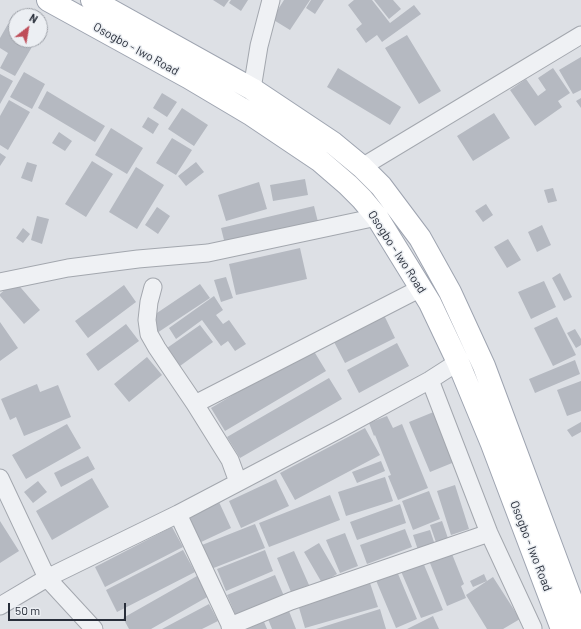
<!DOCTYPE html>
<html>
<head>
<meta charset="utf-8">
<style>
  body { margin:0 }
  #map { position:relative; width:581px; height:629px; overflow:hidden; background:#dde0e5; font-family:Barlow,sans-serif }
  canvas { display:block }
  .north { position:absolute; left:8px; top:8px; width:40px; height:40px; box-sizing:border-box; background:#eceff3; border:1px solid #9ea2a9; border-radius:50%; rotate:31deg; font-size:11px; font-weight:700; line-height:16px; text-align:center; color:#282e3a }
  .north::after { content:''; display:block; margin:auto; width:14px; height:18px; background:#bf4d58; clip-path:polygon(50% 0,100% 100%,50% 72%,0 100%) }
  .scale { position:absolute; left:8px; top:603px; width:118px; height:18px; box-sizing:border-box; border:2px solid #282e3a; border-top:0; padding-left:5px; font-size:12px; line-height:14px; white-space:nowrap; color:#282e3a; -webkit-text-stroke:3px #eceff3; paint-order:stroke }
</style>
</head>
<body>
<div id="map">
<canvas width="581" height="629"></canvas>
<div class="north">N</div>
<div class="scale">50 m</div>
</div>
<script>
const ctx = document.querySelector('canvas').getContext('2d');
ctx.lineJoin = 'round';
function paint(path, color) {
  ctx.fillStyle = color;
  ctx.fill(path, 'evenodd');
}
function poly(rows) {
  const path = new Path2D();
  for (const r of rows) {
    path.moveTo(r[0], r[1]);
    for (let i = 2; i < r.length; i += 2) path.lineTo(r[i], r[i + 1]);
  }
  return path;
}
function stroke(path, color, width, dash) {
  ctx.strokeStyle = color;
  ctx.lineWidth = width;
  ctx.lineCap = dash ? 'butt' : 'round';
  ctx.setLineDash(dash || []);
  ctx.stroke(path);
}
function label(font, color, halo, rows, align = 'center') {
  ctx.font = font + ' Barlow,sans-serif';
  ctx.lineWidth = 3;
  ctx.setLineDash([]);
  ctx.textBaseline = 'middle';
  ctx.strokeStyle = halo;
  ctx.fillStyle = color;
  for (const [text, x, y, turn = 0] of rows) {
    ctx.save();
    ctx.translate(x, y);
    ctx.rotate((+turn || 0) * Math.PI / 180);
    ctx.textAlign = isNaN(turn) ? turn : align;
    if (halo) ctx.strokeText(text, 0, 0);
    ctx.fillText(text, 0, 0);
    ctx.restore();
  }
}
paint(poly([
  [213,0,229,0,224,7],
  [231,0,248,0,241,11,229,3],
  [284,0,310,0,290,30,272,19],
  [311,0,324,0,315,14,306,8],
  [354,0,372,0,390,23,414,5,421,14,382,42,377,35,366,43,356,29,362,24,348,5],
  [374,0,393,0,401,9,389,19],
  [8,24,16,28,16,40,36,40,15,76,0,68,8,53,0,48,0,38],
  [407,35,441,91,419,104,385,48],
  [581,57,581,90,573,94,559,70],
  [338,68,401,107,390,125,327,87],
  [553,68,570,93,558,101,562,107,535,126,510,90,526,79,538,96,546,90,538,78],
  [24,72,45,84,32,109,10,97],
  [0,74,13,81,0,104],
  [47,91,105,126,95,142,38,108],
  [162,93,177,102,167,117,153,108],
  [581,98,581,108,576,101],
  [9,100,30,112,8,150,0,145,0,116],
  [182,108,208,125,194,146,168,129],
  [494,113,510,138,473,161,457,136],
  [148,117,159,124,153,134,142,127],
  [111,128,143,148,127,174,95,155],
  [59,132,72,141,65,151,52,143],
  [172,138,192,150,176,175,156,163],
  [0,153,6,157,0,166],
  [92,161,113,174,86,217,65,204],
  [27,162,37,165,32,182,21,178],
  [196,162,204,172,186,186,178,176],
  [136,167,164,185,137,229,109,212],
  [305,179,308,195,273,201,270,185],
  [259,182,267,209,226,221,218,195],
  [553,188,557,201,548,203,544,190],
  [486,204,493,215,483,222,475,211],
  [314,206,318,222,225,244,221,228],
  [157,207,170,216,158,234,145,225],
  [37,216,49,219,42,244,31,240],
  [542,225,551,245,537,252,528,232],
  [23,228,30,234,23,243,16,238],
  [508,239,521,260,507,268,494,247],
  [300,248,307,279,236,295,229,264],
  [560,273,572,297,564,301,552,278],
  [226,277,233,298,221,302,214,280],
  [15,281,40,310,24,324,0,296,0,294],
  [544,281,556,307,531,319,518,292],
  [200,284,210,298,157,333,148,319],
  [124,285,136,302,88,338,75,321],
  [214,296,223,310,216,315,223,324,229,320,246,344,235,351,228,341,221,346,202,320,176,339,169,328],
  [384,315,395,338,345,363,333,340],
  [557,317,576,355,553,366,534,328],
  [0,322,18,348,0,361],
  [126,324,139,341,98,371,86,354],
  [200,325,213,342,180,366,167,348],
  [575,329,581,339,581,345,576,348,567,333],
  [397,343,409,366,359,393,347,370],
  [312,348,326,371,225,431,211,408],
  [147,357,162,375,129,402,114,384],
  [575,360,580,374,535,393,529,379],
  [329,378,342,399,240,458,227,437],
  [581,381,581,411,567,416,557,390],
  [37,384,40,392,58,385,71,417,24,436,16,417,10,420,1,399],
  [436,411,457,461,430,472,409,422],
  [387,416,393,428,402,424,428,488,398,500,388,476,391,475,375,435,374,436,369,423],
  [581,422,581,432,572,437,567,430],
  [67,424,81,448,26,479,12,455],
  [365,428,380,455,295,500,280,473],
  [88,456,95,469,61,487,54,473],
  [381,461,385,471,357,483,352,472],
  [385,477,393,501,346,516,338,492],
  [92,478,109,507,52,540,36,511],
  [276,479,289,506,241,528,229,501],
  [38,481,47,492,33,503,24,492],
  [455,485,469,529,451,535,437,491],
  [429,491,440,519,413,530,402,501],
  [330,495,340,520,269,547,259,523],
  [219,502,231,528,199,543,187,516],
  [400,504,406,523,357,540,350,522],
  [0,521,19,551,0,563],
  [442,521,450,544,438,548,430,525],
  [255,524,265,548,211,569,202,545],
  [172,527,183,547,105,587,95,567],
  [405,529,412,547,367,564,360,545],
  [430,530,436,548,419,553,413,535],
  [345,533,358,566,340,573,326,540],
  [319,543,337,574,322,583,304,552],
  [450,549,464,584,461,586,466,598,447,606,428,558],
  [183,550,195,572,117,612,106,590],
  [265,550,273,571,226,591,217,569],
  [294,551,309,585,291,592,277,558],
  [422,560,443,610,421,618,400,569],
  [396,569,417,619,396,628,375,578],
  [484,574,487,581,473,587,470,581],
  [275,575,284,596,236,616,227,595],
  [197,576,209,596,151,629,129,629,123,618],
  [493,577,520,619,503,629,487,629,466,595],
  [369,580,378,607,305,628,297,601],
  [209,604,218,621,202,629,162,629],
  [287,606,296,629,272,629,266,614],
  [380,609,386,629,316,629],
  [433,616,439,629,407,629],
  [262,617,267,629,241,629]
]), '#b5b9c1');
const minor = poly([
  [252,89,259,46,271,0],
  [362,167,581,35],
  [0,282,68,268,138,259,208,253,377,217],
  [153,287,149,302,147,320,149,334,157,348,195,404,230,460,238,482],
  [430,380,489,533,533,628],
  [195,404,421,288],
  [0,478,47,578,94,629],
  [178,514,232,629],
  [0,606,47,578,178,514,338,430,430,380,458,362],
  [230,626,291,601,489,533]
]);
const major = poly([
  [48,0,188,77,252,115,319,160,348,185,362,199,377,217,430,303,458,362,492,444,562,629],
  [92,0,252,89,333,143,362,167,381,186,420,238,450,292,484,366,581,626]
]);
stroke(minor, '#a3a7ae', 19);
stroke(major, '#9ea4b0', 24);
stroke(minor, '#eff1f4', 17);
stroke(major, '#fff', 22);
label('12px', '#282e3a', '#eceff3', [
  ["Osogbo - Iwo Road",136,49,29],
  ["Osogbo - Iwo Road",397,252,57],
  ["Osogbo - Iwo Road",531,546,69]
]);
</script>
</body>
</html>
